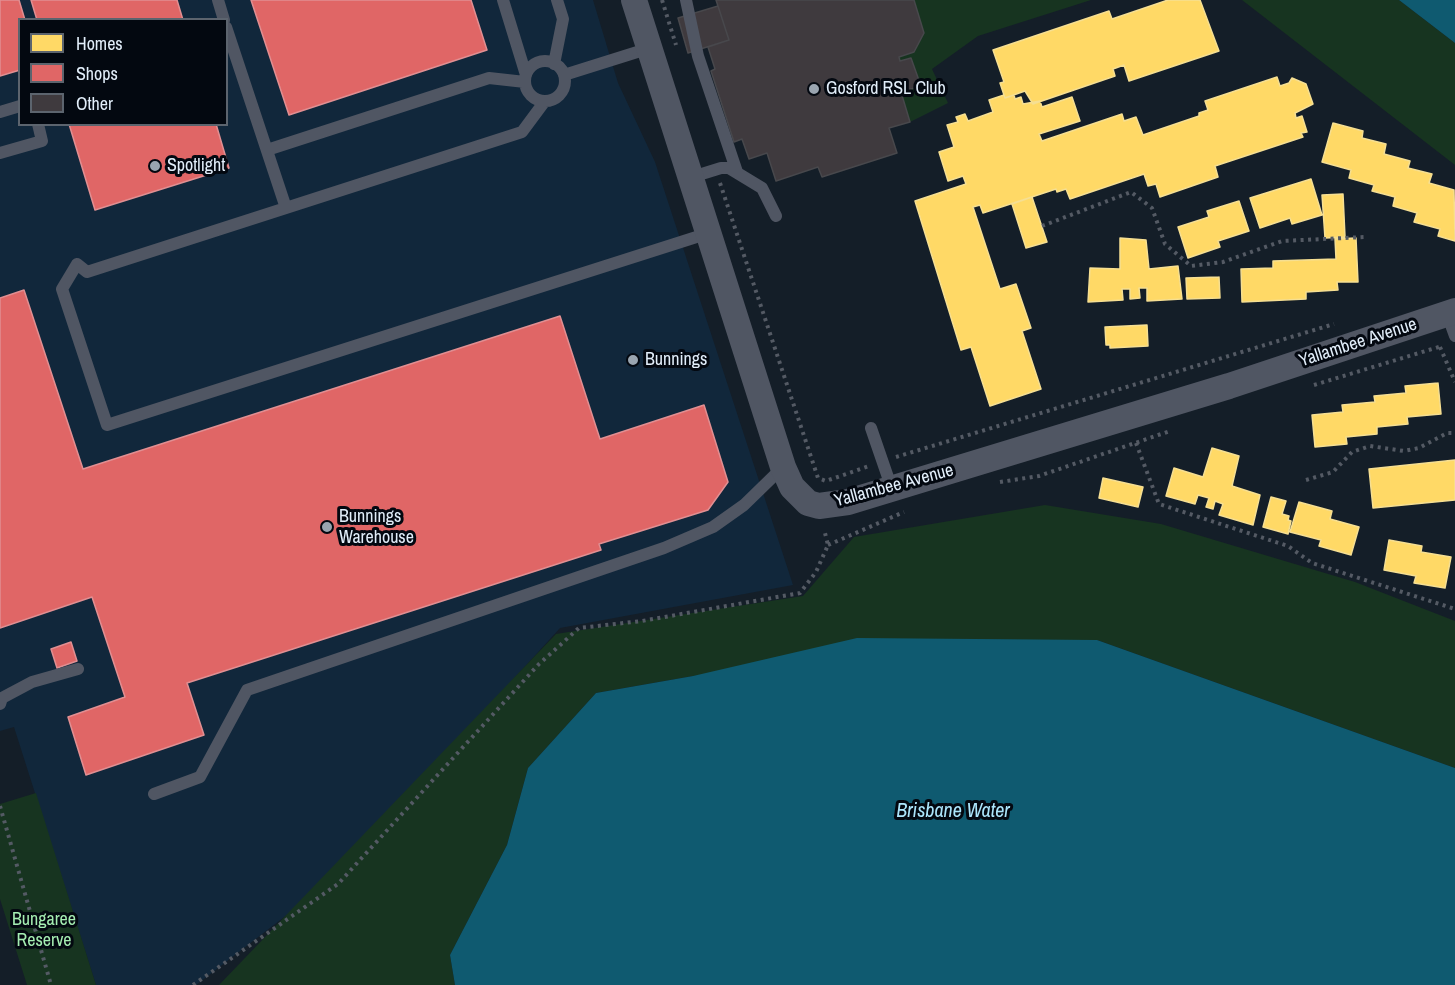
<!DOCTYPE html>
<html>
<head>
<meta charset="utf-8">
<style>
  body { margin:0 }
  #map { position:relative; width:1455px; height:985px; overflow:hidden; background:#141e28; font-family:"Archivo Narrow",sans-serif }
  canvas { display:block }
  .legend { position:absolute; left:18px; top:18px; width:210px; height:108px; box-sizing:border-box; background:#030810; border:2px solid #5c646e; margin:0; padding:8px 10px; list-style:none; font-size:18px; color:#e2eefa }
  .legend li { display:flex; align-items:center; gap:12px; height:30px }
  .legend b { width:30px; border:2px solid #5c646e }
</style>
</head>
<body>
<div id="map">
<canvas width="1455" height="985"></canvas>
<ul class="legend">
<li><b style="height:16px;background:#ffd966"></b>Homes</li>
<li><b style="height:16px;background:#e06666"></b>Shops</li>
<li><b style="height:16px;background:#3f3a3e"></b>Other</li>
</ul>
</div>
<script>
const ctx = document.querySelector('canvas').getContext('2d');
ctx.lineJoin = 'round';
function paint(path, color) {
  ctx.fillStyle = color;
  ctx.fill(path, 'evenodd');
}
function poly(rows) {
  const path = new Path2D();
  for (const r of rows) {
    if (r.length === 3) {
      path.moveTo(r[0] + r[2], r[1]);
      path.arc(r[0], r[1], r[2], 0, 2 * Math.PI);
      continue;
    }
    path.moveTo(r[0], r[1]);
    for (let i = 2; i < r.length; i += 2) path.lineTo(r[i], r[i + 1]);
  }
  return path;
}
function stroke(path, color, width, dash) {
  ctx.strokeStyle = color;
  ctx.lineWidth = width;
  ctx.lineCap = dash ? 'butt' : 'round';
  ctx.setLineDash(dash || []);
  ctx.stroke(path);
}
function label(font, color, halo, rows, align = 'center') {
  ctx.font = font + ' "Archivo Narrow",sans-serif';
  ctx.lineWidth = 6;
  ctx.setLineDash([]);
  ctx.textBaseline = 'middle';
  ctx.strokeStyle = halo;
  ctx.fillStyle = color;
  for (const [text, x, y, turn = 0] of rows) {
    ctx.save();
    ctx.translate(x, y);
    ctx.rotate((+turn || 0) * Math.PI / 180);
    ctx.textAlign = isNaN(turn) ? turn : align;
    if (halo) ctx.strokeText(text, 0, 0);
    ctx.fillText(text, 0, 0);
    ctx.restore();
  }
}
paint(poly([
  [0,0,593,0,618,83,655,162,793,585,560,628,327,884,196,985,96,985,14,727,0,731],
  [20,20,226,20,226,124,20,124]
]), '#11273b');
paint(poly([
  [914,0,1091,0,978,36,932,69,948,103,910,122,901,92,920,86,911,58,900,61,899,57,914,52,924,33],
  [1242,0,1399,0,1455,43,1455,165],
  [1045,505,1161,524,1355,582,1455,621,1455,768,1097,640,693,676,596,693,528,768,507,845,450,955,455,985,219,985,556,634,803,596,854,537],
  [36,793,96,985,27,985,0,899,0,804]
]), '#173420');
paint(poly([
  [1399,0,1455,0,1455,43],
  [857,638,1097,640,1455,768,1455,985,455,985,450,955,507,845,528,768,596,693,693,676]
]), '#0f5a70');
const homes = poly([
  [1168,0,1200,0,1219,51,1129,81,1124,65,1113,69,1115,76,1033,104,1025,91,1005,98,1000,83,1004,82,993,50,1109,11,1112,19,1168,0],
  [1277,77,1280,86,1289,83,1292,78,1306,84,1313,104,1295,113,1296,118,1302,116,1307,132,1301,133,1303,137,1215,166,1218,177,1160,197,1156,184,1148,186,1144,174,1070,199,1066,189,1057,192,1056,189,983,213,980,205,973,207,1000,289,1016,284,1031,328,1022,331,1041,389,990,406,971,347,961,350,915,201,966,184,963,176,948,181,939,152,954,147,947,125,958,122,956,117,965,114,968,121,993,112,989,100,1004,95,1005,98,1014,95,1015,99,1021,97,1023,104,1040,101,1042,107,1072,97,1080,121,1039,134,1042,141,1122,114,1124,121,1136,117,1143,135,1199,116,1199,113,1208,110,1205,101,1277,77],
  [1333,123,1363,131,1362,138,1386,144,1384,154,1410,161,1408,168,1432,174,1429,183,1454,190,1455,241,1438,236,1440,229,1414,222,1417,213,1393,206,1395,197,1372,191,1374,185,1349,178,1351,170,1322,162,1333,123],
  [1311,179,1322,215,1292,224,1290,218,1260,228,1250,198,1311,179],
  [1343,194,1345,237,1325,238,1322,195,1343,194],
  [1032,197,1047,242,1026,248,1012,204,1032,197],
  [1239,201,1249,231,1218,241,1220,247,1188,258,1178,227,1209,217,1207,211,1239,201],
  [1120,238,1146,240,1149,269,1178,266,1182,299,1147,301,1147,288,1139,288,1140,298,1130,299,1130,289,1122,289,1123,300,1088,302,1090,268,1120,269,1120,238],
  [1356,238,1358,282,1337,282,1338,290,1306,292,1306,299,1242,302,1241,269,1273,268,1273,261,1336,259,1335,239,1356,238],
  [1219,277,1220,298,1187,299,1186,278,1219,277],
  [1147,325,1148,346,1110,348,1110,345,1106,345,1105,327,1147,325],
  [1438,383,1441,414,1407,417,1408,424,1377,427,1377,434,1346,437,1347,444,1315,447,1312,415,1343,412,1342,405,1375,402,1374,396,1406,393,1405,386,1438,383],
  [1212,448,1239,456,1232,486,1260,495,1253,525,1219,515,1223,504,1215,501,1213,509,1206,507,1209,498,1198,495,1195,504,1166,496,1174,468,1203,477,1212,448],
  [1455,460,1455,500,1373,508,1369,469,1455,460],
  [1103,478,1143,487,1138,507,1099,498,1103,478],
  [1271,497,1286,501,1282,514,1289,516,1288,520,1291,521,1288,534,1263,527,1271,497],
  [1299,502,1332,511,1330,519,1359,527,1351,555,1319,546,1321,540,1290,532,1299,502],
  [1389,540,1422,546,1421,552,1451,557,1445,588,1414,583,1416,576,1384,570,1389,540]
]);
paint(homes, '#ffd966');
stroke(homes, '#f6df92', 1.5);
const shops = poly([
  [0,0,19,0,25,20,20,20,20,70,0,76,0,0],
  [31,0,177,0,183,20,37,20,31,0],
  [251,0,471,0,487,50,289,115,251,0],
  [69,124,216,124,229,168,95,210,69,124],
  [24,290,83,469,560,316,600,439,704,405,728,482,708,510,599,544,601,550,187,683,204,735,86,775,68,717,125,697,92,597,0,628,0,298,24,290],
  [71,642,77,661,57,668,51,649,71,642]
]);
paint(shops, '#e06666');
stroke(shops, '#e18f92', 1.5);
const building = poly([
  [716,0,914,0,924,33,914,52,899,57,900,61,911,58,921,86,901,92,910,122,889,128,897,153,822,177,818,167,776,181,767,153,749,159,742,139,734,142,711,71,715,69,708,47,729,40,716,0],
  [718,6,729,40,688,53,678,18,718,6]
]);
paint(building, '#3f3a3e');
stroke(building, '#48484c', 1.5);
stroke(poly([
  [662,0,676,45],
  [720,183,818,478,826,481,869,466],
  [1042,226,1131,192,1152,208,1165,244,1191,266,1223,262,1282,241,1365,237],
  [1440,347,1455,382],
  [1314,385,1442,346],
  [1136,443,1159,504,1288,546,1312,563,1455,609],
  [896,457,1334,324],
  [1306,480,1333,472,1352,452,1370,446,1404,451,1419,448,1447,433,1455,433],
  [1000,482,1039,476,1170,431],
  [828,545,904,512],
  [0,806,51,985],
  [193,985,338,884,539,664,579,628,642,621,800,593,816,572,828,545,824,529]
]), '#545a64', 4, [3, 4.5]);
stroke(poly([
  [218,0,224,20],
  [503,0,526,75],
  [686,0,698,56,737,172],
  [226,27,286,208],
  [545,81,20],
  [554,64,563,19,557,0],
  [564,75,650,48],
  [545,101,522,132,87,272,77,264,62,289,107,425,709,233],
  [0,112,20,106],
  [267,150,489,78,525,82],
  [0,153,42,141,38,124],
  [692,177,721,168,729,168,762,188,776,216],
  [1447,314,1455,336],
  [871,428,892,489],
  [0,704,2,698,32,682,78,669],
  [154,794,200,777,247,690,664,548,713,527,744,505,783,467]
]), '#505663', 12);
stroke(poly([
  [634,0,783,467,792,487,808,503,819,506,848,502,1229,386,1455,311]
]), '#505663', 26);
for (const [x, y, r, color] of [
  [814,89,6,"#9aa5b0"],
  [155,166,6,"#9aa5b0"],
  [633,360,6,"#9aa5b0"],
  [327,527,6,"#9aa5b0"]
]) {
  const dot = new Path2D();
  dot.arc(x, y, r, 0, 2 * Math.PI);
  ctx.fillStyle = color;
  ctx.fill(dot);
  stroke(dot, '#030810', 2);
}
label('18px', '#e2eefa', '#030810', [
  ["Gosford RSL Club",826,89],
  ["Spotlight",167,166],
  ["Bunnings",645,360],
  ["Bunnings",339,517],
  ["Warehouse",339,538]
], 'left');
label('18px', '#e2eefa', '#030810', [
  ["Yallambee Avenue",1358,343,-18],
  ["Yallambee Avenue",894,486,-15]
]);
label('18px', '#a5eeb2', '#030810', [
  ["Bungaree",44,920],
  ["Reserve",44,941]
]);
label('italic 20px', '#ace6fc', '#030810', [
  ["Brisbane Water",953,812]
]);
</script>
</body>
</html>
